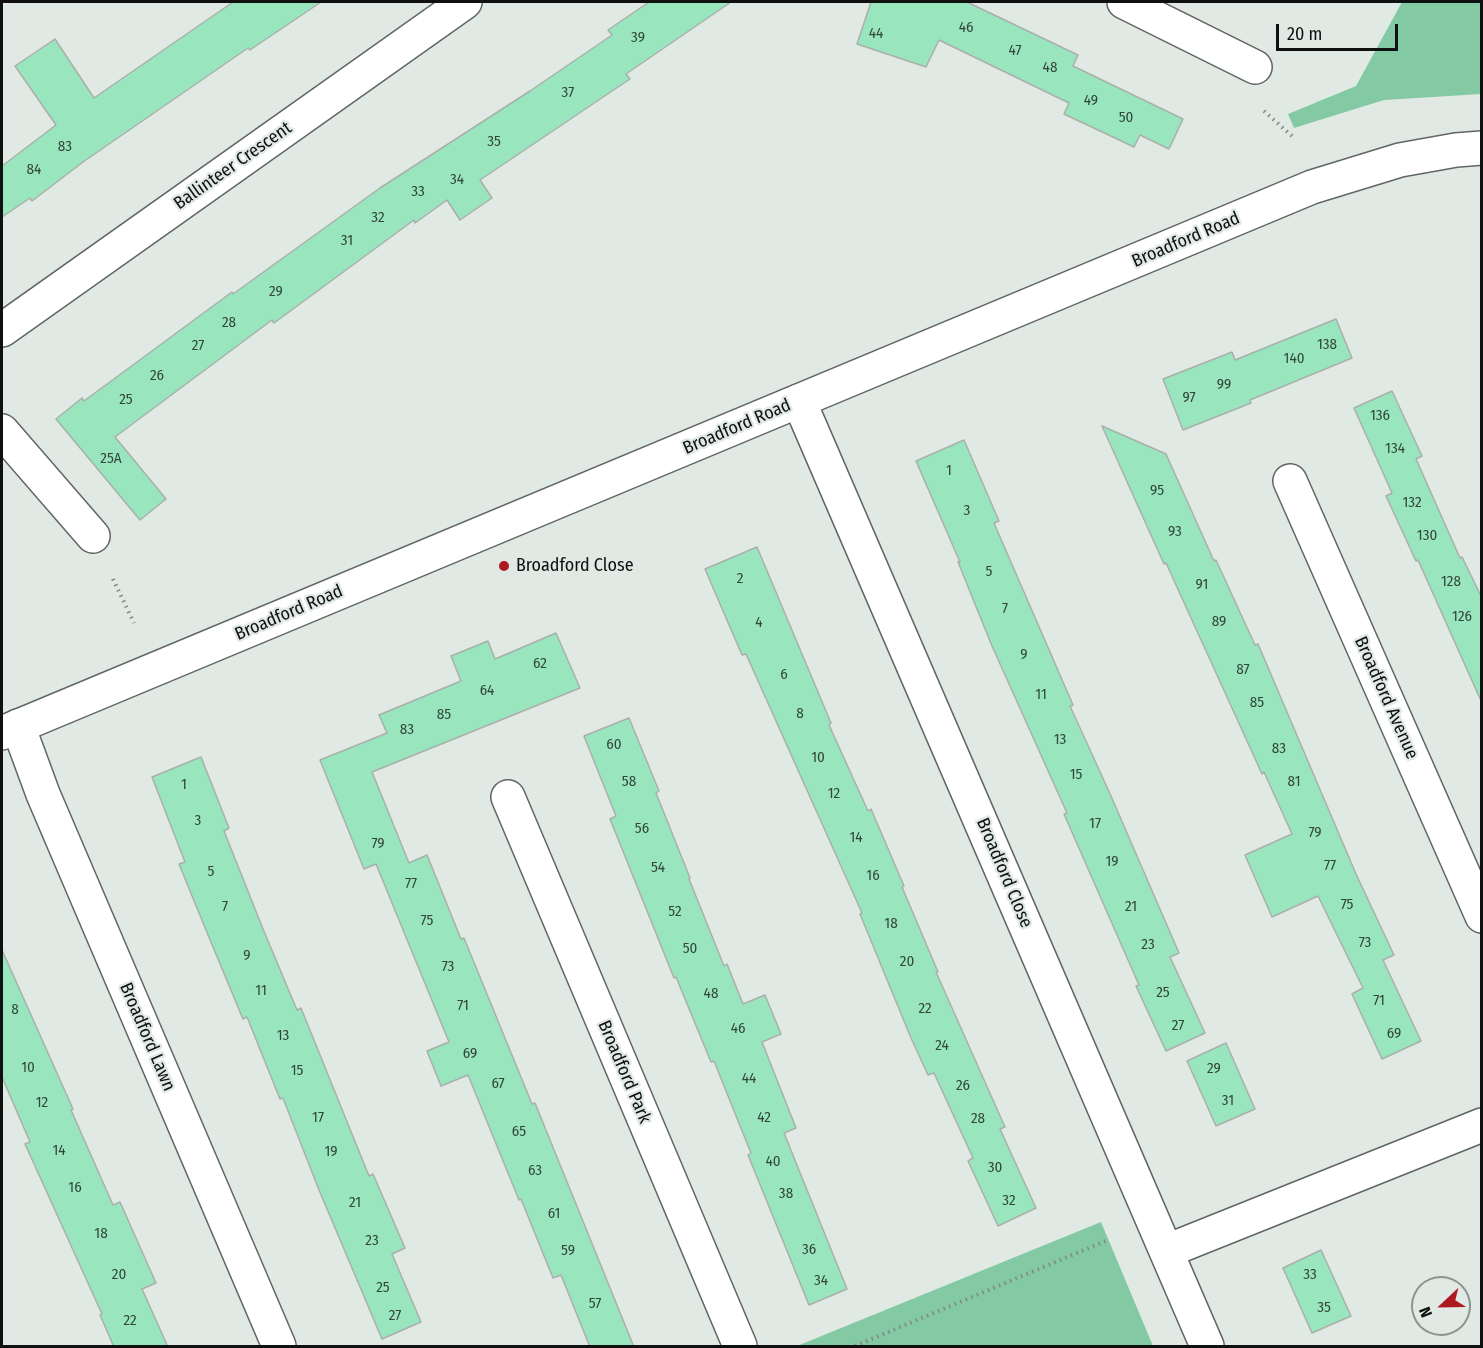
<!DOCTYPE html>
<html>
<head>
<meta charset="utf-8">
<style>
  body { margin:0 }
  #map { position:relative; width:1483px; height:1348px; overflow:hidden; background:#e1e9e4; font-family:"Fira Sans Condensed",sans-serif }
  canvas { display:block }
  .frame { position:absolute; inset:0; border:3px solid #0f1110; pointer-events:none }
  .north { position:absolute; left:1411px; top:1276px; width:60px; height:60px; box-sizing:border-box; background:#e1e9e4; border:2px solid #8d938f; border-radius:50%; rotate:248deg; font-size:16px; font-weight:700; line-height:24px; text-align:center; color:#0f1110 }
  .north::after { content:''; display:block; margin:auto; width:21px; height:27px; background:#ac1920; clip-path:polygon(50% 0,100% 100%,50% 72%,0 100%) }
  .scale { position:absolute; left:1276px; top:24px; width:122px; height:27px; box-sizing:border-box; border:3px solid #0f1110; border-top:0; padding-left:8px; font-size:18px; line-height:21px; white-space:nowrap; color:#0f1110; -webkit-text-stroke:4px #e1e9e4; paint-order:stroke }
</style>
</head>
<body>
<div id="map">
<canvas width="1483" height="1348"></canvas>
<div class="frame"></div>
<div class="north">N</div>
<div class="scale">20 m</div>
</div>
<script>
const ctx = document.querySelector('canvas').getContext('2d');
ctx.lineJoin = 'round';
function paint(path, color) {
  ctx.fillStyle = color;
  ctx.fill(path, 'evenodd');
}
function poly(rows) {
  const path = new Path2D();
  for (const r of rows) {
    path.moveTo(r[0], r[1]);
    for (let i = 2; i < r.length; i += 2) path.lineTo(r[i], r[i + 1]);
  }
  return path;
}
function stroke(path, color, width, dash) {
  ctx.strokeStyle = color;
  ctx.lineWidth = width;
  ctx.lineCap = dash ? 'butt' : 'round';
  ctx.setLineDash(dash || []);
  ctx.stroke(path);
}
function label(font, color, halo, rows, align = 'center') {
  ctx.font = font + ' "Fira Sans Condensed",sans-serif';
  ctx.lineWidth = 4.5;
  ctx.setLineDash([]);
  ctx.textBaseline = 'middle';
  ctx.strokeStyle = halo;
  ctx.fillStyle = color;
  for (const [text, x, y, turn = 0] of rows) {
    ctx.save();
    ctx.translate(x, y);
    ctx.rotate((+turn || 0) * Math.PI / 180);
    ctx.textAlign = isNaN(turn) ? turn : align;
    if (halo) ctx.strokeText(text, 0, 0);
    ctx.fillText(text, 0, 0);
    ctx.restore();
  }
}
paint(poly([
  [1402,2,1481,2,1481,94,1384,100,1294,128,1288,114,1356,86],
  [1101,1222,1153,1346,797,1346]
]), '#83c9a4');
const building = poly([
  [233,2,321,2,250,50,248,48,83,162,32,201,30,198,2,217,2,166,56,125,15,66,55,39,94,98,233,2],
  [649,2,731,2,626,74,630,79,480,180,492,198,460,220,447,200,415,223,414,220,274,323,272,320,115,437,166,499,140,520,56,419,82,398,84,401,232,292,233,294,380,188,530,91,612,35,608,30,649,2],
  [871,2,967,2,1078,55,1073,66,1183,119,1169,149,1140,135,1134,147,1064,114,1069,103,939,40,926,67,857,44,871,2],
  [1336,319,1352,358,1250,400,1251,403,1183,430,1163,379,1232,352,1235,360,1336,319],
  [1392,391,1422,456,1416,459,1460,558,1462,557,1482,598,1482,703,1418,560,1416,561,1386,496,1392,493,1354,408,1392,391],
  [1102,426,1166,454,1214,561,1216,560,1255,645,1258,644,1356,874,1394,955,1383,960,1421,1041,1382,1059,1352,994,1363,988,1318,896,1272,917,1245,855,1292,834,1264,772,1262,774,1166,563,1164,564,1102,426],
  [964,440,999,521,994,523,1073,705,1070,706,1111,796,1179,953,1170,957,1205,1033,1166,1051,1136,986,1139,985,1064,814,1067,813,992,646,958,562,960,562,916,461,964,440],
  [757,547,831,723,829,725,868,811,871,809,904,886,902,887,938,972,936,972,1005,1127,1000,1129,1036,1208,998,1226,968,1161,973,1158,934,1073,928,1075,911,1038,860,914,862,913,746,654,742,655,705,569,757,547],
  [556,633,580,688,372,772,409,863,427,855,461,939,464,938,532,1104,535,1103,634,1347,590,1347,561,1275,553,1278,521,1199,519,1200,468,1075,441,1086,427,1051,449,1042,376,864,364,869,320,760,387,733,379,715,461,681,451,656,488,641,495,659,556,633],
  [629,718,659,791,656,793,690,878,689,879,724,966,727,964,743,1004,765,995,781,1034,762,1042,796,1128,784,1133,847,1289,809,1305,748,1155,751,1153,714,1061,711,1062,676,977,674,978,610,819,616,816,584,736,629,718],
  [201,757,229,828,224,831,263,929,297,1010,301,1008,369,1176,373,1174,405,1248,392,1254,421,1322,382,1339,319,1190,283,1098,280,1099,247,1017,243,1019,208,935,179,864,185,862,152,777,201,757],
  [2,950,73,1109,71,1110,113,1205,120,1202,156,1283,142,1289,168,1347,114,1347,100,1315,102,1314,25,1144,30,1142,2,1077,2,950],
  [1226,1043,1255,1109,1216,1126,1187,1061,1226,1043],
  [1321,1250,1351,1316,1312,1333,1283,1268,1321,1250]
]);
paint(building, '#99e5bd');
stroke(building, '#a9b0ac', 1.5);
const street = poly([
  [1124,2,1255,67],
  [2,330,465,2],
  [799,401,1207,1346],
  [2,431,93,536],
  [1290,481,1482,916],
  [18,726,43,794,279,1346],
  [508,797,740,1346],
  [1167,1251,1482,1125]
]);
const secondary = poly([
  [2,733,1312,187,1400,160,1456,150,1482,148]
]);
stroke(street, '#606663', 36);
stroke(secondary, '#606663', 36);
stroke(poly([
  [1264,111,1292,136],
  [113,579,134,623],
  [855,1346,1108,1240]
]), '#838885', 4, [1.5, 4.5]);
stroke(street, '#fff', 33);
stroke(secondary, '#fff', 33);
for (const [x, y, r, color] of [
  [504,566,6,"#ac1920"]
]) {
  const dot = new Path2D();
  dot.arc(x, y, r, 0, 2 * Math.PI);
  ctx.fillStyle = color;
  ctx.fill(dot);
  stroke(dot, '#e1e9e4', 2);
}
label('15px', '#32463b', null, [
  ["46",966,28],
  ["44",876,34],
  ["39",638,38],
  ["47",1015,51],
  ["48",1050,68],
  ["37",568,93],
  ["49",1091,101],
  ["50",1126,118],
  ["35",494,142],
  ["83",65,147],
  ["84",34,170],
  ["34",457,180],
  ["33",418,192],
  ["32",378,218],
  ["31",347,241],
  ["29",276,292],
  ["28",229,323],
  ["138",1327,345],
  ["27",198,346],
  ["140",1294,359],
  ["26",157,376],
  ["99",1224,385],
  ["97",1189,398],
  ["25",126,400],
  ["136",1380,416],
  ["134",1395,449],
  ["25A",111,459],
  ["1",949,471],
  ["95",1157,491],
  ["132",1412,503],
  ["3",967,511],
  ["93",1175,532],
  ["130",1427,536],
  ["5",989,572],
  ["2",740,579],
  ["128",1451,582],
  ["91",1202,585],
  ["7",1005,609],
  ["126",1462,617],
  ["89",1219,622],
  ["4",759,623],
  ["9",1024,655],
  ["62",540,664],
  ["87",1243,670],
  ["6",784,675],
  ["64",487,691],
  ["11",1041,695],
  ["85",1257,703],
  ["8",800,714],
  ["85",444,715],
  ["83",407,730],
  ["13",1060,740],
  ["60",614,745],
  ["83",1279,749],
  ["10",818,758],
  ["15",1076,775],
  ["58",629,782],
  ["81",1294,782],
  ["1",184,785],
  ["12",834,794],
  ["3",198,821],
  ["17",1095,824],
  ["56",642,829],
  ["79",1315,833],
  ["14",856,838],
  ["79",378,844],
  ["19",1112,862],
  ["77",1330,866],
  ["54",658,868],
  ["5",211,872],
  ["16",873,876],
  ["77",411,884],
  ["75",1347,905],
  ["7",225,907],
  ["21",1131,907],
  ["52",675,912],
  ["75",427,921],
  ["18",891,924],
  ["73",1365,943],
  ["23",1148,945],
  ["50",690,949],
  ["9",247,956],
  ["20",907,962],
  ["73",448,967],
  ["11",261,991],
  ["25",1163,993],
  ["48",711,994],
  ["71",1379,1001],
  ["71",463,1006],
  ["22",925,1009],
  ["8",15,1010],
  ["27",1178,1026],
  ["46",738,1029],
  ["69",1394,1034],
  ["13",283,1036],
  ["24",942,1046],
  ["69",470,1054],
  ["10",28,1068],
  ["29",1214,1069],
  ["15",297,1071],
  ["44",749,1079],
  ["67",498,1084],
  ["26",963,1086],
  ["31",1228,1101],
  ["12",42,1103],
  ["17",318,1118],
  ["42",764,1118],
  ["28",978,1119],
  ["65",519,1132],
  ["14",59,1151],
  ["19",331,1152],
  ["40",773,1162],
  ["30",995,1168],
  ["63",535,1171],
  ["16",75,1188],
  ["38",786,1194],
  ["32",1009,1201],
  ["21",355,1203],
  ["61",554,1214],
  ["18",101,1234],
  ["23",372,1241],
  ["36",809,1250],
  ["59",568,1251],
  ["20",119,1275],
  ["33",1310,1275],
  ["34",821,1281],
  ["25",383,1288],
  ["57",595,1304],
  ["35",1324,1308],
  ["27",395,1316],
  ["22",130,1321]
]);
label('18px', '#0f1110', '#e1e9e4', [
  ["Ballinteer Crescent",233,166,-35],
  ["Broadford Road",1186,240,-23],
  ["Broadford Road",737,427,-23],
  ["Broadford Road",289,613,-23],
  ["Broadford Avenue",1386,698,66],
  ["Broadford Close",1004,873,67],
  ["Broadford Lawn",147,1037,67],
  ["Broadford Park",624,1072,67]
]);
label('18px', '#0f1110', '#e1e9e4', [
  ["Broadford Close",516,566]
], 'left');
</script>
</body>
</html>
